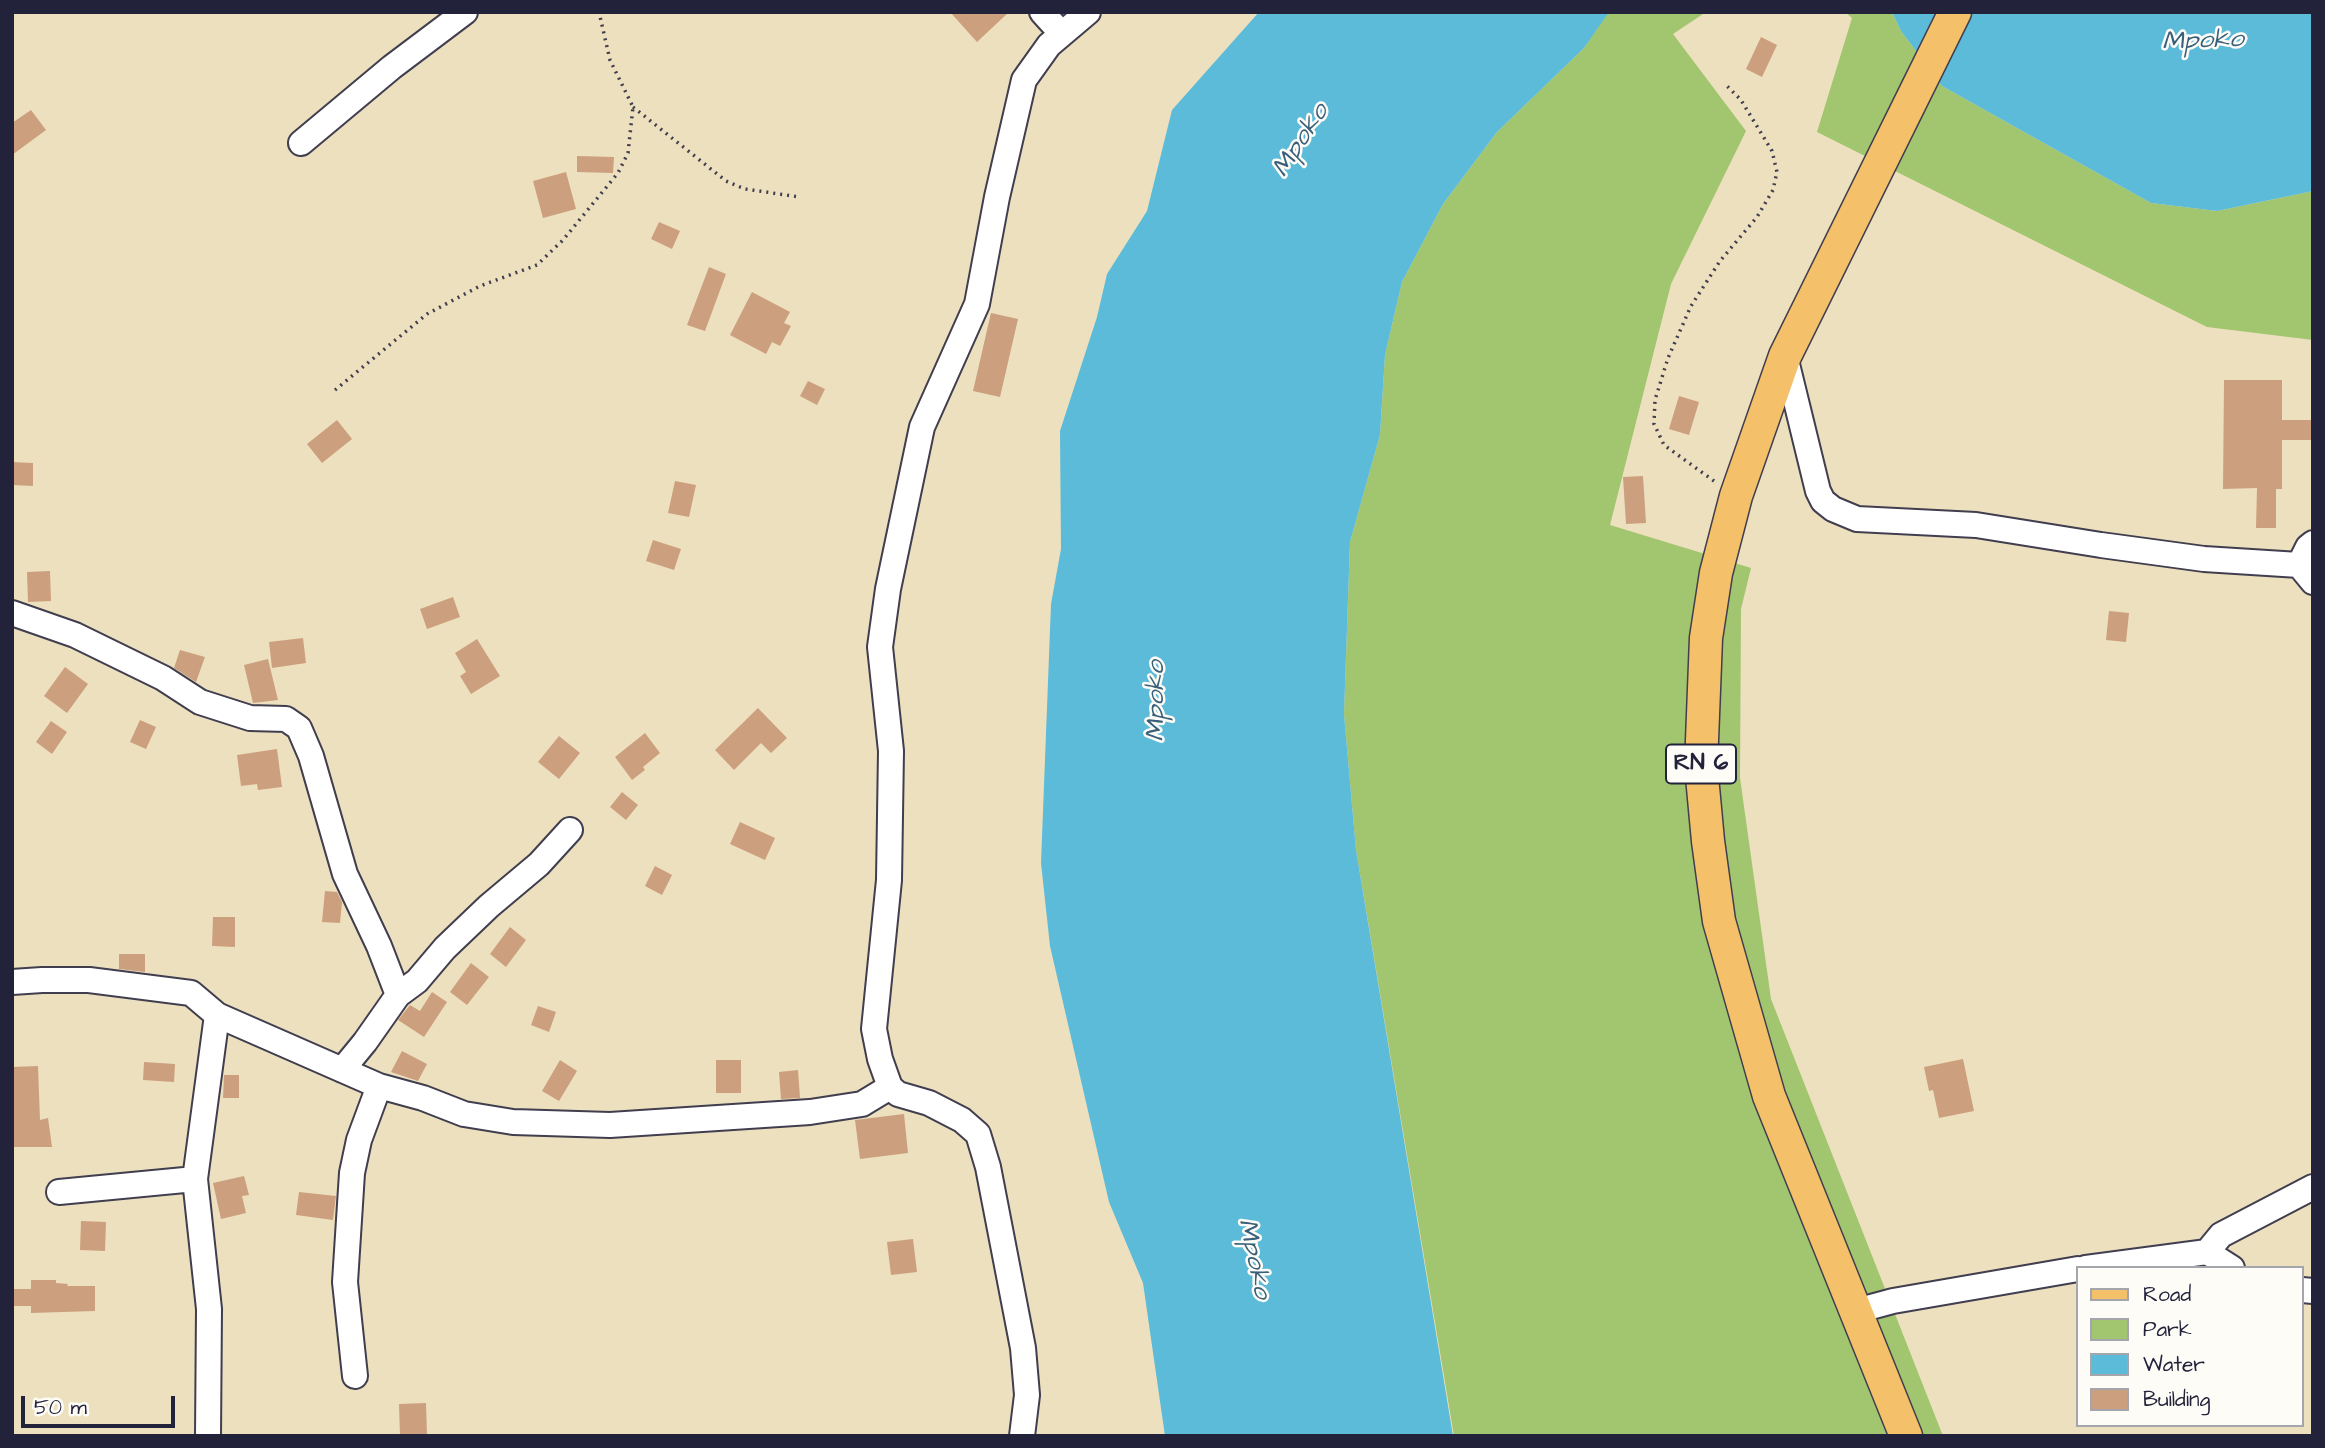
<!DOCTYPE html>
<html>
<head>
<meta charset="utf-8">
<style>
  body { margin:0 }
  #map { position:relative; width:2325px; height:1448px; overflow:hidden; background:#ede0be; font-family:"Architects Daughter",sans-serif }
  canvas { display:block }
  .frame { position:absolute; inset:0; border:14px solid #22223b; pointer-events:none }
  .legend { position:absolute; left:2076px; top:1266px; width:228px; height:161px; box-sizing:border-box; background:#fdfcf7; border:2px solid #a5a5ac; margin:0; padding:9px 12px; list-style:none; font-size:21px; color:#22223b }
  .legend li { display:flex; align-items:center; gap:14px; height:35px }
  .legend b { width:35px; border:2px solid #a5a5ac }
  .scale { position:absolute; left:21px; top:1396px; width:154px; height:32px; box-sizing:border-box; border:4px solid #22223b; border-top:0; padding-left:9px; font-size:21px; line-height:24px; white-space:nowrap; color:#22223b; -webkit-text-stroke:5px #fdfcf7; paint-order:stroke }
</style>
</head>
<body>
<div id="map">
<canvas width="2325" height="1448"></canvas>
<div class="frame"></div>
<ul class="legend">
<li><b style="height:9px;background:#f4c16a"></b>Road</li>
<li><b style="height:19px;background:#a2c56f"></b>Park</li>
<li><b style="height:19px;background:#5bbbd9"></b>Water</li>
<li><b style="height:19px;background:#cc9f7e"></b>Building</li>
</ul>
<div class="scale">50 m</div>
</div>
<script>
const ctx = document.querySelector('canvas').getContext('2d');
ctx.lineJoin = 'round';
function paint(path, color) {
  ctx.fillStyle = color;
  ctx.fill(path, 'evenodd');
}
function poly(rows) {
  const path = new Path2D();
  for (const r of rows) {
    path.moveTo(r[0], r[1]);
    for (let i = 2; i < r.length; i += 2) path.lineTo(r[i], r[i + 1]);
  }
  return path;
}
function stroke(path, color, width, dash) {
  ctx.strokeStyle = color;
  ctx.lineWidth = width;
  ctx.lineCap = dash ? 'butt' : 'round';
  ctx.setLineDash(dash || []);
  ctx.stroke(path);
}
function label(font, color, halo, rows, align = 'center') {
  ctx.font = font + ' "Architects Daughter",sans-serif';
  ctx.lineWidth = 5;
  ctx.setLineDash([]);
  ctx.textBaseline = 'middle';
  ctx.strokeStyle = halo;
  ctx.fillStyle = color;
  for (const [text, x, y, turn = 0] of rows) {
    ctx.save();
    ctx.translate(x, y);
    ctx.rotate((+turn || 0) * Math.PI / 180);
    ctx.textAlign = isNaN(turn) ? turn : align;
    if (halo) ctx.strokeText(text, 0, 0);
    ctx.fillText(text, 0, 0);
    ctx.restore();
  }
}
paint(poly([
  [1608,12,1706,12,1673,34,1746,131,1671,284,1610,525,1751,568,1741,609,1740,778,1771,999,1943,1436,1454,1436,1356,850,1344,714,1350,542,1380,435,1385,355,1402,282,1443,204,1497,132,1584,48],
  [1845,12,1892,12,1901,31,1942,86,2151,203,2217,211,2313,191,2313,340,2207,327,1817,132,1852,18]
]), '#a2c56f');
paint(poly([
  [1259,12,1609,12,1584,48,1497,132,1443,204,1402,282,1385,355,1380,435,1350,542,1344,714,1356,850,1453,1436,1165,1436,1143,1283,1109,1202,1050,946,1041,863,1051,604,1061,549,1060,431,1097,317,1107,274,1147,211,1172,110],
  [1892,12,2313,12,2313,191,2217,211,2151,203,1942,86,1901,31]
]), '#5bbbd9');
paint(poly([
  [950,12,1009,12,977,42],
  [1761,37,1777,45,1762,77,1746,69],
  [31,110,46,130,12,155,12,123],
  [577,156,614,157,613,173,577,172],
  [566,172,576,209,543,218,533,181],
  [659,222,680,231,672,249,651,239],
  [709,267,726,274,705,331,687,325],
  [752,292,790,312,784,323,791,326,780,346,772,342,766,354,730,335],
  [991,313,1018,319,1000,397,973,391],
  [2224,380,2282,380,2282,420,2313,420,2313,440,2282,440,2282,489,2276,489,2276,528,2256,528,2257,488,2223,489],
  [808,381,825,389,817,405,800,396],
  [1679,396,1699,402,1689,435,1669,429],
  [337,420,352,439,322,463,307,444],
  [12,462,33,463,33,486,12,485],
  [1643,476,1646,523,1626,524,1623,477],
  [675,481,696,485,689,517,668,513],
  [653,540,681,549,674,570,646,561],
  [50,571,51,601,28,602,27,572],
  [453,597,460,617,427,629,420,609],
  [2109,611,2129,613,2126,642,2106,640],
  [303,638,306,663,272,668,269,642],
  [477,639,500,676,471,694,460,676,466,672,455,653],
  [180,650,205,657,196,682,174,668],
  [268,659,278,700,253,703,244,665],
  [65,667,88,684,67,713,44,696],
  [758,708,787,738,771,753,761,743,734,770,715,750],
  [140,720,156,727,146,749,130,742],
  [51,721,67,732,52,754,36,742],
  [645,733,660,753,643,767,645,770,632,780,615,757],
  [559,736,580,753,559,779,538,762],
  [277,749,282,787,258,790,257,784,241,786,237,755],
  [622,792,638,805,626,820,610,807],
  [740,822,775,838,765,860,730,844],
  [655,866,672,875,662,895,645,886],
  [325,891,337,892,342,902,340,923,322,922],
  [213,917,235,917,235,947,212,946],
  [510,927,526,940,506,967,490,954],
  [119,954,145,954,145,972,119,969],
  [471,963,489,977,467,1005,450,992],
  [432,992,447,1002,424,1037,398,1020,410,1005,420,1011],
  [538,1006,556,1012,549,1032,531,1025],
  [402,1051,427,1064,418,1081,391,1072],
  [1963,1059,1974,1111,1939,1118,1933,1090,1929,1091,1924,1067],
  [560,1060,577,1071,559,1101,542,1091],
  [716,1060,741,1060,741,1093,716,1093],
  [144,1062,175,1064,174,1082,143,1080],
  [38,1066,40,1120,48,1118,52,1147,12,1147,12,1067],
  [798,1070,800,1098,781,1099,779,1072],
  [224,1075,239,1075,239,1098,223,1098],
  [904,1114,908,1153,860,1159,855,1120],
  [244,1176,249,1195,242,1196,246,1213,221,1219,213,1183],
  [299,1192,336,1196,333,1220,296,1215],
  [81,1221,106,1222,105,1251,80,1250],
  [913,1239,917,1272,891,1275,887,1242],
  [31,1280,56,1280,56,1283,68,1284,67,1286,95,1286,95,1311,31,1313,31,1306,12,1306,12,1289,31,1289],
  [426,1403,427,1436,400,1436,399,1404]
]), '#cc9f7e');
const minor = poly([
  [1042,12,1062,34],
  [301,143,392,67,465,12],
  [1785,356,1818,491,1823,501,1833,509,1857,519,1976,525,2101,545,2204,559,2299,565,2313,582],
  [2299,565,2308,547,2313,543],
  [12,613,75,635,163,678,200,702,250,718,286,719,299,728,311,756,345,874,379,946,398,995],
  [12,982,42,980,89,980,191,993,217,1015,379,1086,423,1098,464,1114,513,1122,610,1125,810,1112,862,1104,890,1087],
  [342,1070,365,1042,398,995,417,981,445,948,489,906,539,864,570,830],
  [59,1192,195,1179],
  [2207,1252,2221,1235,2313,1187],
  [2086,1268,2207,1252,2232,1268],
  [2302,1290,2313,1291],
  [1856,1311,1893,1301,2078,1269],
  [355,1376,345,1282,352,1173,359,1140,379,1086],
  [208,1436,209,1309,195,1179,217,1015],
  [1022,1436,1027,1395,1023,1348,988,1167,978,1134,962,1120,929,1103,898,1094,890,1087,880,1059,874,1029,889,880,891,751,880,647,888,589,922,427,977,304,997,197,1024,80,1049,45,1088,12]
]);
const major = poly([
  [1906,1436,1769,1096,1719,921,1708,841,1701,766,1706,638,1716,573,1736,496,1785,356,1955,12]
]);
stroke(minor, '#403e4f', 28);
stroke(major, '#403e4f', 35);
stroke(poly([
  [633,107,726,181,745,189,800,197],
  [335,390,427,314,480,286,537,265,563,240,618,173,628,153,633,107,610,60,599,12],
  [1714,481,1664,445,1654,424,1655,400,1668,358,1691,306,1720,261,1757,217,1773,190,1777,172,1772,151,1741,100,1725,84]
]), '#403e4f', 3.5, [2, 5]);
stroke(minor, '#fff', 24);
stroke(major, '#f4c16a', 32);
for (const [x, y, w] of [
  [1701,764,70]
]) {
  const box = new Path2D();
  box.roundRect(x - w / 2, y - 19.5, w, 39, 5);
  ctx.fillStyle = '#fdfcf7';
  ctx.fill(box);
  stroke(box, '#22223b', 2);
}
label('bold 23px', '#22223b', null, [
  ["RN 6",1701,764]
]);
label('italic 26px', '#395f7a', '#fdfcf7', [
  ["Mpoko",2203,42,-2],
  ["Mpoko",1302,141,-57],
  ["Mpoko",1158,701,-90],
  ["Mpoko",1253,1259,78]
]);
</script>
</body>
</html>
